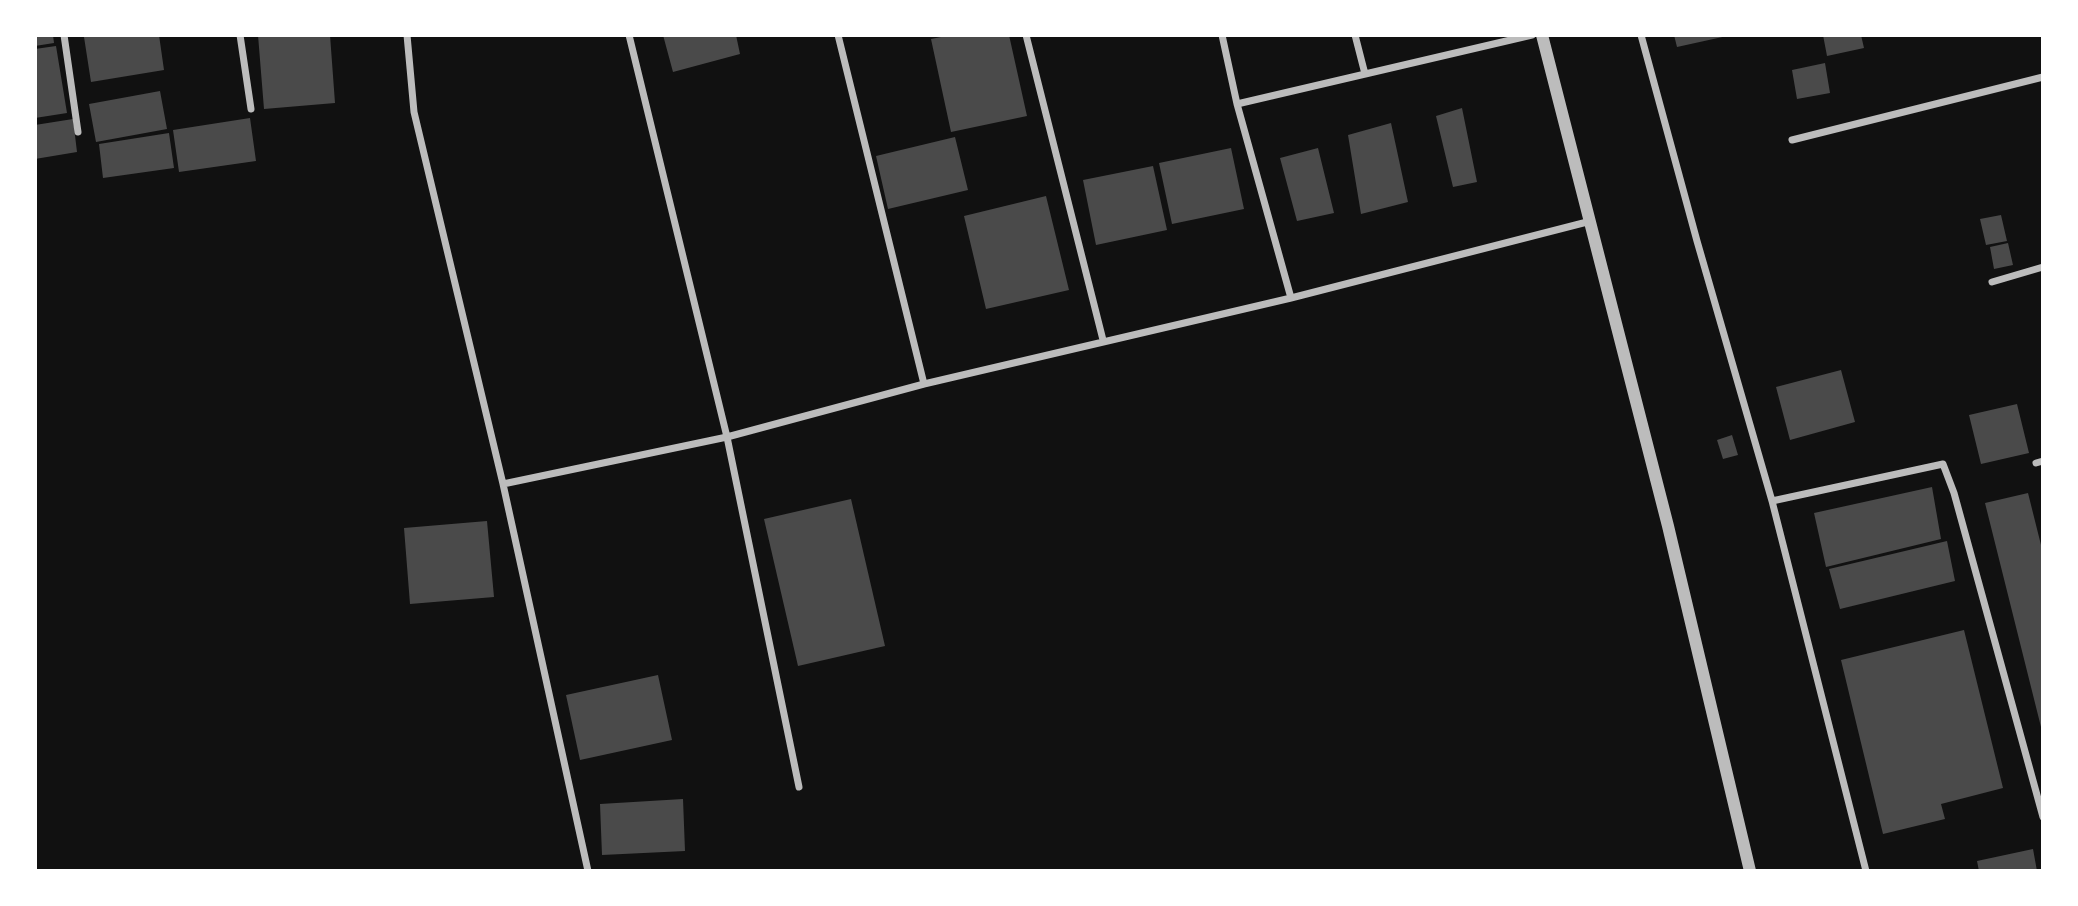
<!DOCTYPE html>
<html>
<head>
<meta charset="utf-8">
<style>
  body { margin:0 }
  #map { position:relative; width:2078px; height:906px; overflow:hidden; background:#111; font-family:Cabin,sans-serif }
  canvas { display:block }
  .frame { position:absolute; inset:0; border:37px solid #fff; pointer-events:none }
</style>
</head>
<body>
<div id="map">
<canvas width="2078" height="906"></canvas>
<div class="frame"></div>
</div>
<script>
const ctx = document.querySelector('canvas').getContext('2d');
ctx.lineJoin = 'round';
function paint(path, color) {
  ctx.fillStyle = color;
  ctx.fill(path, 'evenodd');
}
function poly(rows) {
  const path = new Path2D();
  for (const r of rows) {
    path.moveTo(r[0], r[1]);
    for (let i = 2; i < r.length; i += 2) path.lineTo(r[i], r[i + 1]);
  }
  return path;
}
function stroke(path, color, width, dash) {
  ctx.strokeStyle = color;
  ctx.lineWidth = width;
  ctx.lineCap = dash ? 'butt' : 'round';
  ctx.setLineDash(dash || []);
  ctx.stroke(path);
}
paint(poly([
  [35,35,53,35,54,43,35,46],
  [97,35,159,35,164,70,91,82,84,37],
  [258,35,330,35,335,103,264,109],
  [663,35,736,35,740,54,673,72],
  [951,35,1009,35,1027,116,951,132,931,39],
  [1674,35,1727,35,1727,36,1677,47],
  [1823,35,1861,35,1864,48,1827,56],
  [56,46,67,113,35,118,35,49],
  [1825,63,1830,93,1797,99,1792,70],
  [160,91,167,129,96,142,89,104],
  [1462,108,1477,182,1453,187,1436,116],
  [250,118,256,161,179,172,173,130],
  [73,119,77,152,35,159,35,125],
  [1391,123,1408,202,1361,214,1348,135],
  [169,133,174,168,103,178,99,144],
  [955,137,968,190,888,209,876,156],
  [1231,148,1244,209,1172,224,1159,163],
  [1318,148,1334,213,1297,221,1280,158],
  [1153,166,1167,230,1096,245,1083,180],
  [1046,196,1069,290,986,309,964,216],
  [2001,215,2007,241,1986,245,1980,219],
  [2008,243,2013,265,1994,269,1990,247],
  [1841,370,1855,422,1790,440,1776,387],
  [2017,404,2029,453,1981,464,1969,415],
  [1732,435,1738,455,1723,459,1717,440],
  [1932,487,1941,539,1826,567,1814,513],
  [2028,493,2043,553,2042,731,1985,503],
  [851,499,885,646,798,666,764,519],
  [487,521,494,597,410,604,404,528],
  [1947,541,1955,581,1840,609,1829,569],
  [1964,630,2003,788,1941,804,1945,819,1883,834,1841,660],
  [658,675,672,740,580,760,566,695],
  [683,799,685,851,602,855,600,804],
  [2033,849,2037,871,1979,871,1977,861]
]), '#4a4a4a');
stroke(poly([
  [64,35,78,132],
  [240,35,251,109],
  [407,35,414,112,503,484],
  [629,35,727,437,799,787],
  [838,35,924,384],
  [1026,35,1103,340],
  [1222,35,1237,104,1291,298],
  [1355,35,1365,74],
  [1641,35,1697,241,1772,501,1866,871],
  [1237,104,1532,35],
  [1792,140,2043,77],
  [1992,282,2043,267],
  [2036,463,2043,461],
  [1772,501,1943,464,1954,493,2043,817],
  [588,871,503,484,727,437,924,384,1291,298,1591,221]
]), '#bcbcbc', 7);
stroke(poly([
  [1542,35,1668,526,1750,871]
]), '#bcbcbc', 12);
</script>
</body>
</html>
